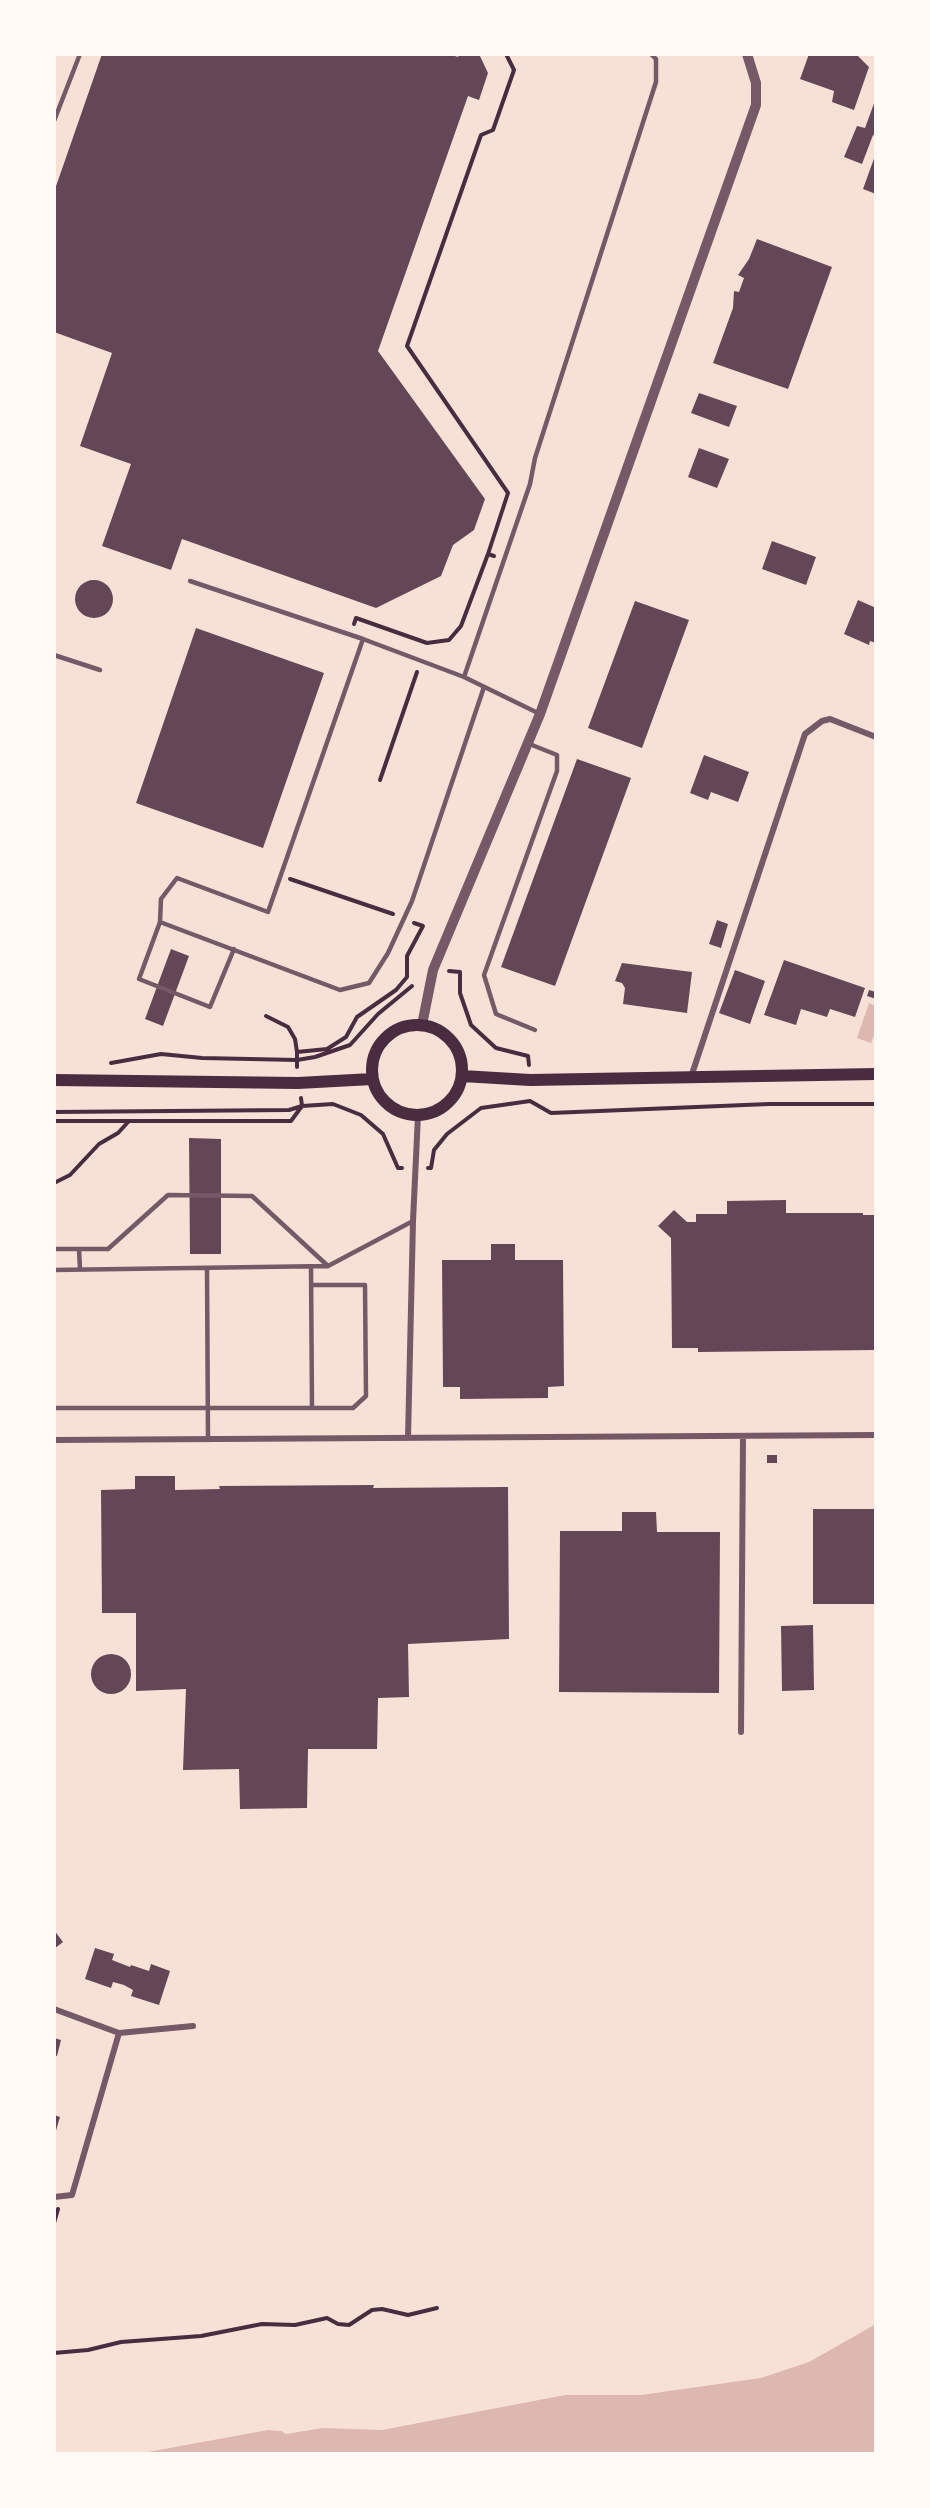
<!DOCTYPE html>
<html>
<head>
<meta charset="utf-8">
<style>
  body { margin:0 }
  #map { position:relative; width:930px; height:2508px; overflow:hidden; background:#f7e1d7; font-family:Inter,sans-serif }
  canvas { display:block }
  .frame { position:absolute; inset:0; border:56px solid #fffaf5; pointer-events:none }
</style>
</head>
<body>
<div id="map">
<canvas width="930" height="2508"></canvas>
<div class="frame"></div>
</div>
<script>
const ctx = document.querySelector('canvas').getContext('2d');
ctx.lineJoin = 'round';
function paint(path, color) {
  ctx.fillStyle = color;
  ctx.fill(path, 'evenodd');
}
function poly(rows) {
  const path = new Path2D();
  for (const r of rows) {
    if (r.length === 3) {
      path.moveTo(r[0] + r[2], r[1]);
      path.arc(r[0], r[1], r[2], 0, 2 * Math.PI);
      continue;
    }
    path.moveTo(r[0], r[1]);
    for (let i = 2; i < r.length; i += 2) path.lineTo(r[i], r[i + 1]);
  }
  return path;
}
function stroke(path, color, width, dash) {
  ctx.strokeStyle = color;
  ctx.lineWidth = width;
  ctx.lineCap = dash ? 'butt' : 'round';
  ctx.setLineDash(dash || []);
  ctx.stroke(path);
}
paint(poly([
  [869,1003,876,1006,876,1030,871,1043,857,1038],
  [876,2324,876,2454,137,2454,268,2430,281,2431,286,2434,323,2428,382,2430,565,2395,641,2395,761,2378,809,2362]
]), '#dcb8b0');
paint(poly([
  [102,54,449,54,458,57,459,54,479,54,488,73,479,100,468,96,378,351,485,499,474,530,453,545,441,576,376,608,182,539,171,570,102,546,131,464,80,446,112,353,54,332,54,192],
  [809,54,856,54,869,67,854,110,832,102,834,91,800,79],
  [876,98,876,136,873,135,862,164,844,157,857,126,865,128],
  [876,153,876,194,863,189],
  [757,239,832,267,788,389,713,363,733,308,734,291,739,292,744,278,738,275,749,259],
  [699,393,737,406,729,427,691,413],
  [699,448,729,459,717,488,688,477],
  [772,541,816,557,806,585,762,569],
  [94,599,19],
  [858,600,876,608,876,643,870,641,869,645,844,634],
  [635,601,689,620,642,748,588,728],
  [196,628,324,673,263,848,136,803],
  [704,755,749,772,738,802,711,792,708,800,690,793],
  [577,759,631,778,555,986,501,967],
  [717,920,728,924,721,948,709,944],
  [171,949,189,956,163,1026,145,1019],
  [784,960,865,988,855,1017,830,1009,827,1017,801,1009,796,1025,764,1015],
  [622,963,692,972,687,1013,623,1004,625,988,622,983,615,981],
  [735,970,765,981,750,1024,719,1013],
  [869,990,876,992,876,999,867,996],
  [189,1138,221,1139,221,1254,190,1254],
  [786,1200,786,1213,863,1213,863,1215,876,1215,876,1350,698,1352,698,1348,672,1348,671,1238,658,1226,674,1210,687,1222,696,1222,696,1214,727,1214,727,1201],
  [491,1244,515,1244,515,1260,563,1260,564,1386,548,1387,548,1398,460,1399,460,1387,443,1387,442,1260,491,1260],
  [767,1455,777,1455,777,1463,767,1463],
  [135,1476,175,1476,175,1490,220,1489,219,1486,374,1485,373,1488,508,1487,509,1639,408,1644,409,1697,378,1698,377,1749,308,1749,307,1808,240,1809,239,1769,183,1770,186,1689,136,1691,136,1613,102,1613,101,1490,135,1489],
  [813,1509,876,1509,876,1604,813,1604],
  [622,1512,656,1512,657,1532,720,1532,719,1693,559,1692,560,1531,622,1531],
  [813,1625,814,1690,782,1691,781,1626],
  [111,1674,20],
  [54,1930,63,1942,54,1949],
  [95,1948,114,1954,112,1960,130,1967,131,1965,149,1971,151,1964,170,1971,159,2005,131,1996,133,1990,124,1985,113,1982,111,1988,85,1979],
  [54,2038,61,2040,57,2056,54,2055],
  [54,2115,60,2117,55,2134,54,2134]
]), '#644757');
stroke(poly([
  [488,554,508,493,407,346,481,135,493,130,514,70,506,54],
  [354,624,356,618,427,643,449,640,461,626,488,554,494,556],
  [380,780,417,672],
  [290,879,393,914],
  [449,971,460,972,460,993,471,1025,496,1048,528,1056,529,1065],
  [266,1016,288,1027,295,1039,297,1052],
  [111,1063,161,1054,202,1058,297,1060,315,1057,350,1045,378,1014,412,986],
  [297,1067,297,1052,327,1049,346,1037,357,1017,396,990,407,977,407,956,423,926,414,923],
  [54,1112,289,1110,302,1106,333,1104,361,1115,383,1134,398,1168,402,1168],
  [54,1121,291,1121,302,1106,301,1098],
  [428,1168,431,1168,434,1150,447,1134,481,1108,530,1101,551,1113,769,1104,876,1104],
  [54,1183,70,1175,99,1144,118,1133,129,1121],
  [54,2223,58,2209],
  [54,2353,88,2350,121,2342,201,2336,262,2324,295,2325,327,2318,338,2324,349,2325,372,2310,382,2309,408,2315,437,2308]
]), '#4a2c40', 4);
stroke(poly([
  [54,121,80,54],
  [190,581,363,639,464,677,540,714],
  [54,655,100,670],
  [464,677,530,484,535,458,656,82,656,59,651,54],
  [527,743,557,755,557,771,484,975,496,1014,535,1030],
  [160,922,340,990,369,983,388,953,412,901,484,687],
  [234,949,210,1007,139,979,160,922,161,899,177,878,268,912,363,639],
  [54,1249,108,1249,168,1195,252,1196,328,1266],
  [79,1249,80,1269],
  [311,1267,312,1408],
  [207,1268,208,1440],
  [54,1270,328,1266,413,1221],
  [54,1408,353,1408,366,1396,365,1285,311,1285]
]), '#755966', 4.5);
stroke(poly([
  [691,1077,805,734,822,721,830,719,876,737],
  [408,1438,413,1221,418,1115],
  [54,1440,876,1435],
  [741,1732,743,1436],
  [54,2009,119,2033,193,2026],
  [54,2197,72,2195,119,2033]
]), '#755966', 6);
stroke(poly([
  [422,1025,433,970,540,714,756,105,756,83,747,54]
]), '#755966', 10);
stroke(poly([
  [417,1070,45],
  [462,1076,530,1080,876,1074],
  [54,1080,298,1083,372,1079]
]), '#4a2c40', 12);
</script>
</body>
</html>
